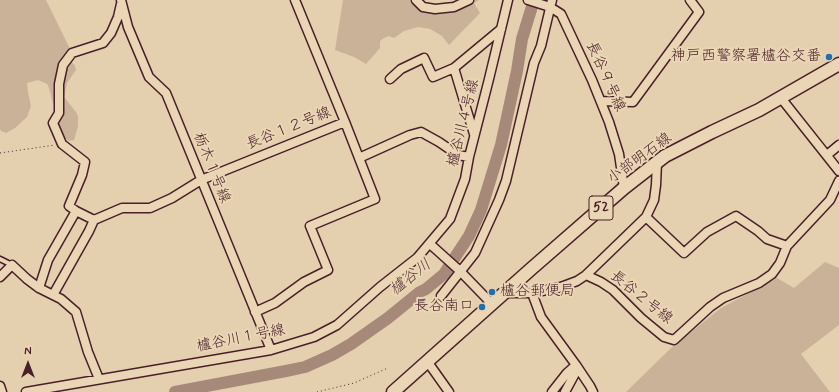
<!DOCTYPE html>
<html>
<head>
<meta charset="utf-8">
<style>
  body { margin:0 }
  #map { position:relative; width:839px; height:392px; overflow:hidden; background:#e4cfaf; font-family:Mynerve,sans-serif }
  canvas { display:block }
  .north { position:absolute; left:8px; top:344px; width:40px; height:40px; -webkit-text-stroke:3px #ead6b4; paint-order:stroke; rotate:0deg; font-size:11px; font-weight:700; line-height:16px; text-align:center; color:#4a1f2b }
  .north::after { content:''; display:block; margin:auto; width:14px; height:18px; background:#4a1f2b; clip-path:polygon(50% 0,100% 100%,50% 72%,0 100%) }
</style>
</head>
<body>
<div id="map">
<canvas width="839" height="392"></canvas>
<div class="north">N</div>
</div>
<script>
const ctx = document.querySelector('canvas').getContext('2d');
ctx.lineJoin = 'round';
function paint(path, color) {
  ctx.fillStyle = color;
  ctx.fill(path, 'evenodd');
}
function poly(rows) {
  const path = new Path2D();
  for (const r of rows) {
    path.moveTo(r[0], r[1]);
    for (let i = 2; i < r.length; i += 2) path.lineTo(r[i], r[i + 1]);
  }
  return path;
}
function stroke(path, color, width, dash) {
  ctx.strokeStyle = color;
  ctx.lineWidth = width;
  ctx.lineCap = dash ? 'butt' : 'round';
  ctx.setLineDash(dash || []);
  ctx.stroke(path);
}
function label(font, color, halo, rows, align = 'center') {
  ctx.font = font + ' Mynerve,"Klee One",sans-serif';
  ctx.lineWidth = 4;
  ctx.setLineDash([]);
  ctx.textBaseline = 'middle';
  ctx.strokeStyle = halo;
  ctx.fillStyle = color;
  for (const [text, x, y, turn = 0] of rows) {
    ctx.save();
    ctx.translate(x, y);
    ctx.rotate((+turn || 0) * Math.PI / 180);
    ctx.textAlign = isNaN(turn) ? turn : align;
    if (halo) ctx.strokeText(text, 0, 0);
    ctx.fillText(text, 0, 0);
    ctx.restore();
  }
}
paint(poly([
  [0,0,46,0,70,49,66,54,68,58,75,66,76,70,67,83,64,97,76,112,78,116,78,126,74,140,69,141,57,131,55,122,54,107,49,88,47,84,38,80,27,83,28,92,31,106,27,117,15,128,6,133,1,131,0,129],
  [343,0,414,0,434,12,472,0,479,0,474,3,480,13,449,45,442,36,437,33,430,29,418,27,404,31,394,38,389,36,384,38,380,41,380,48,366,64,354,57,335,50],
  [825,262,839,268,839,325,801,354,830,392,626,392,671,348,721,308,777,278,794,288]
]), '#cab299');
stroke(poly([
  [175,392,286,371,305,367,332,355,351,344,388,318,420,292,426,289,444,274,469,236,481,210,501,145,517,71,522,39,534,0]
]), '#a7897a', 12);
const service = poly([
  [0,259,12,265]
]);
const minor = poly([
  [121,0,128,27,149,77,166,93,271,350],
  [295,0,345,122],
  [416,0,423,7,435,9,454,7,469,0],
  [528,0,550,7,561,14,592,80,609,122,619,154,624,188],
  [454,68,474,134],
  [390,79,401,69,424,58,433,77,454,68,501,29],
  [781,98,839,171],
  [601,101,633,102,699,12,690,0],
  [827,155,839,145],
  [359,158,410,135,421,132,439,142,458,155,469,157],
  [646,217,654,200,656,185,657,162],
  [94,220,76,211,69,206,82,175,85,162,62,144,53,123,59,113,59,84,63,65,72,53,103,43,111,33,118,17,121,4],
  [430,244,460,271,492,304],
  [787,246,830,200,839,181],
  [0,277,12,265,27,279,39,288,61,299,76,312,88,352,99,379],
  [39,288,48,260,76,211],
  [503,293,532,293,561,287,577,281,586,275,646,217,684,253,707,232,736,216,758,231,767,239,787,246,780,263,772,274,759,283,723,298,710,307,674,340,664,337,641,318,613,290,601,282,586,275],
  [532,293,541,317,576,365,590,386,593,392],
  [53,295,89,231,94,220,122,208,150,208,172,198,201,180,345,122,375,199,310,226,328,270,304,282,275,303,255,312],
  [441,296,475,253,499,200,506,181,534,63,541,46,552,0],
  [427,361,449,392],
  [0,386,2,392],
  [26,392,271,350,314,337,337,325,380,287,417,258,450,219,465,179,469,157,489,79,508,0],
  [552,392,567,373,576,365],
  [565,392,578,368]
]);
const primary = poly([
  [393,392,531,269,624,188,665,156,712,132,759,110,839,64]
]);
stroke(service, '#4a1f2b', 7);
stroke(minor, '#4a1f2b', 11);
stroke(primary, '#4a1f2b', 15);
stroke(poly([
  [0,153,55,145],
  [317,392,354,383,388,368]
]), '#4a1f2b', 1, [1, 3]);
stroke(service, '#ead6b4', 4);
stroke(minor, '#ead6b4', 8);
stroke(primary, '#ead6b4', 12);
for (const [x, y, r, color] of [
  [829,57,4,"#1f6fb2"],
  [492,292,4,"#1f6fb2"],
  [482,307,4,"#1f6fb2"]
]) {
  const dot = new Path2D();
  dot.arc(x, y, r, 0, 2 * Math.PI);
  ctx.fillStyle = color;
  ctx.fill(dot);
  stroke(dot, '#ead6b4', 1.5);
}
for (const [x, y, w] of [
  [601,208,24]
]) {
  const box = new Path2D();
  box.roundRect(x - w / 2, y - 12, w, 24, 3);
  ctx.fillStyle = '#ead6b4';
  ctx.fill(box);
  stroke(box, '#4a1f2b', 1);
}
label('bold 14px', '#4a1f2b', null, [
  ["52",601,208]
]);
label('15px', '#4a1f2b', '#ead6b4', [
  ["神戸西警察署櫨谷交番",821,57],
  ["櫨谷郵便局",500,292,"left"],
  ["長谷南口",474,307]
], 'right');
label('15px', '#4a1f2b', '#ead6b4', [
  ["長谷９号線",605,77,66],
  ["櫨谷川４号線",464,123,-76],
  ["長谷１２号線",289,129,-22],
  ["小部明石線",640,159,-36],
  ["栃木１号線",211,168,68],
  ["長谷２号線",641,298,39],
  ["櫨谷川１号線",241,339,-11]
]);
label('italic 16px', '#613a3f', '#ead6b4', [
  ["櫨谷川",411,278,-38]
]);
</script>
</body>
</html>
